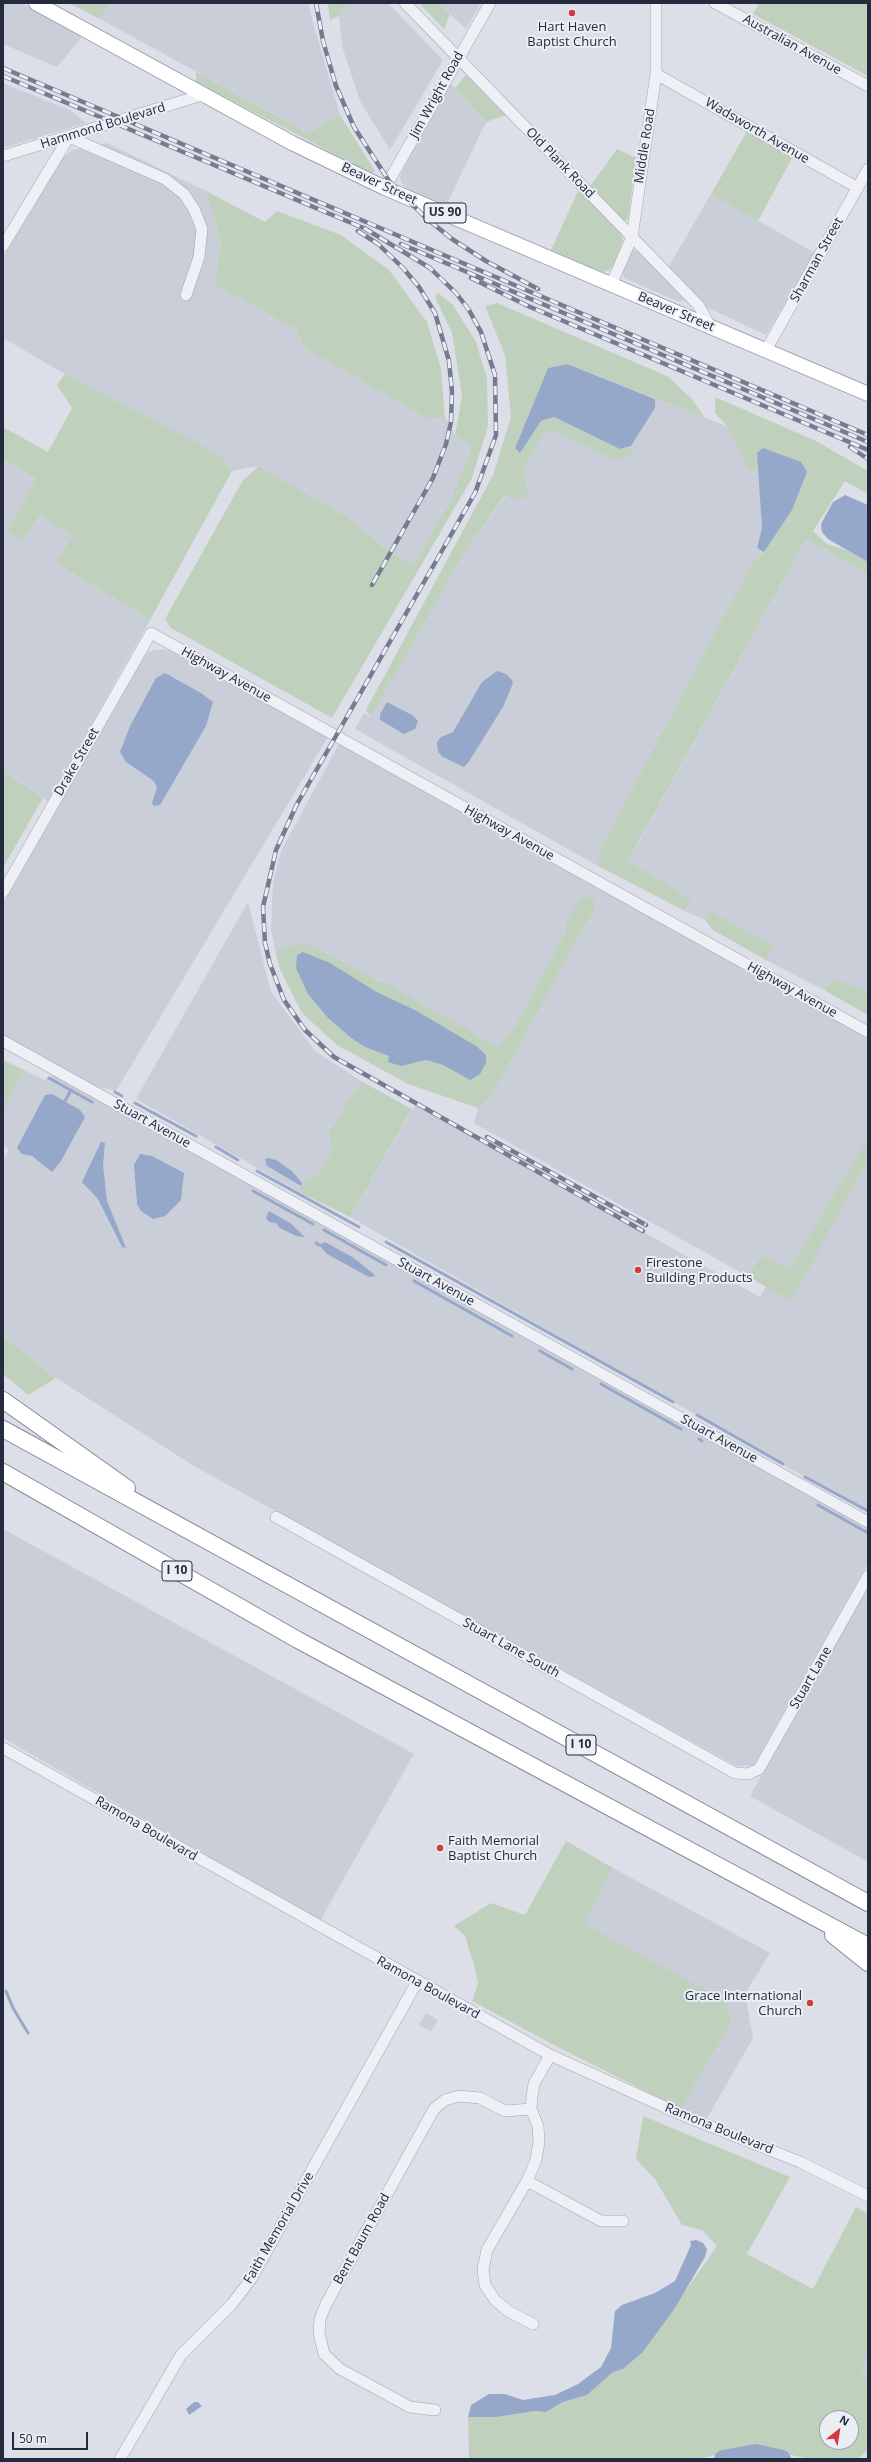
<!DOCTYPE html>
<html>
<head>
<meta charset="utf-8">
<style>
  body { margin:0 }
  #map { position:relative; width:871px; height:2462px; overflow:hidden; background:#dcdfe7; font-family:"Open Sans",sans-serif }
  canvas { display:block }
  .frame { position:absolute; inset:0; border:4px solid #252b3e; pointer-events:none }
  .north { position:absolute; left:819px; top:2410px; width:40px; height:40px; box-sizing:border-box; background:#ebeef5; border:1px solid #9ca0ac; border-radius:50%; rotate:30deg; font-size:11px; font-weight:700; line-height:16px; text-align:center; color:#252b3e }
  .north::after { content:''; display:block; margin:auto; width:14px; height:18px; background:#d23b3e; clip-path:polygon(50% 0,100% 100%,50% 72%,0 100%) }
  .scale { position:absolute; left:12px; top:2432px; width:76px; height:18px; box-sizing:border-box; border:2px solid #252b3e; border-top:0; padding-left:5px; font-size:12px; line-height:14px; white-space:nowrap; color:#252b3e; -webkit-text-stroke:3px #ebeef5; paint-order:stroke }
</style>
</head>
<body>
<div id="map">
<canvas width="871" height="2462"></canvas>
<div class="frame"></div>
<div class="north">N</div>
<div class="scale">50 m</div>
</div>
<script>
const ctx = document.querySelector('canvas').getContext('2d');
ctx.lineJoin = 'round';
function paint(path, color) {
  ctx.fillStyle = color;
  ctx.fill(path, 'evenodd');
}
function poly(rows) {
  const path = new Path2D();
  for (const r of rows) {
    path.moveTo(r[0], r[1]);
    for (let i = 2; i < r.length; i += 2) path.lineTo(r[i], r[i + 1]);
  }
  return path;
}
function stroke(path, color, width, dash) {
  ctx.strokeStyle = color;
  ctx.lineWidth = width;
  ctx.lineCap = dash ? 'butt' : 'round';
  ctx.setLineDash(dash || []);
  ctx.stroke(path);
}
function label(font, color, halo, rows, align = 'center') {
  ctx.font = font + ' "Open Sans",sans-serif';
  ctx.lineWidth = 4;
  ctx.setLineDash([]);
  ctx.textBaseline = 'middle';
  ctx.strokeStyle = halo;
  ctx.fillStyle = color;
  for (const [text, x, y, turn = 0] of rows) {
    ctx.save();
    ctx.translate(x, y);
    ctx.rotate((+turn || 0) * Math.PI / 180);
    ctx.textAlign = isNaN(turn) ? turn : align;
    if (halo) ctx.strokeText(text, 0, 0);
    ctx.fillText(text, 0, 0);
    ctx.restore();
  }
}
paint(poly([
  [3,3,22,3,82,37,57,67,3,44],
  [110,3,309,3,311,15,340,115,308,133,100,19],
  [347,3,388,3,443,60,390,150,360,101,342,46,339,16],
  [439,3,481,3,466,29],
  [3,83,70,110,86,123,3,148],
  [450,83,486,122,446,206,408,190,401,182,400,177,413,149],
  [107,143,206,191,221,242,215,285,297,330,303,347,428,419,445,417,455,435,472,447,450,501,413,565,388,551,348,517,259,466,232,471,219,455,65,374,3,338,3,257,62,159,72,150],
  [711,194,815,253,766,335,704,306,669,266],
  [634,250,639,253,685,300,679,302,624,278,622,268,627,253],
  [655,399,727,426,749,471,759,469,762,528,757,548,764,552,752,563,600,849,598,866,355,729,364,713,371,717,469,545,506,495,515,500,529,497,523,472,544,433,554,431,616,461,634,453,631,446,655,408],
  [3,459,36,479,7,532,23,541,40,515,72,536,56,563,150,620,48,801,3,771],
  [806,539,868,574,868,991,833,978,824,990,766,960,774,946,709,910,705,920,685,911,692,900,628,862],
  [163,649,176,652,328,737,116,1091,94,1086,3,1035,3,903,143,657,150,651],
  [339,744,868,1038,868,1138,790,1268,761,1256,747,1276,474,1123,478,1108,491,1097,595,908,594,900,566,922,567,930,513,1029,497,1046,388,984,280,948,276,954,271,930,273,883,281,851],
  [248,902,271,992,315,1051,361,1081,329,1132,332,1149,318,1175,302,1183,292,1171,267,1166,301,1186,301,1193,136,1099],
  [24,1070,44,1080,53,1075,868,1528,868,1563,754,1765,737,1766,194,1466,56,1378,3,1336,3,1161,9,1150,3,1145,3,1112],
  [415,1105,760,1297,766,1286,792,1301,868,1160,868,1513,350,1217],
  [3,1529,414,1754,320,1921,3,1738],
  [868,1586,868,1862,750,1796],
  [613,1868,770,1953,745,1994,753,2038,706,2120,681,2109,732,2021,583,1923],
  [426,2013,438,2020,431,2032,419,2025],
  [868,2355,868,2376,859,2371]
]), '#caced9');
paint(poly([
  [69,3,110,3,100,19],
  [328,3,347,3,339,16,330,20],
  [419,3,439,3,450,14,444,29],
  [759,3,868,3,868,76,753,14],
  [196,72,308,133,340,115,375,171,371,173,196,82],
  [466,75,506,115,486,122,455,88],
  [747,131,793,156,758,221,711,194],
  [617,149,636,158,628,219,623,223,588,189],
  [579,189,621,233,623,241,613,266,609,270,602,272,551,250],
  [206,191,265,222,277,211,341,235,389,270,427,322,441,369,445,417,428,419,303,347,297,330,215,285,221,242],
  [438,293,453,305,476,342,487,379,488,426,472,478,332,718,171,628,165,619,243,480,259,466,348,517,388,551,413,565,450,501,472,447,455,435,462,396,452,333,435,297],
  [497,303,667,376,692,399,705,418,567,364,548,368,515,448,520,452,541,421,554,417,620,449,631,446,635,453,616,461,554,431,544,433,523,472,529,497,515,500,505,495,469,545,371,717,366,710,493,475,511,417,505,355,485,306],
  [65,374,220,455,232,471,150,620,56,563,72,536,40,515,23,541,7,532,36,479,3,459,3,427,48,452,72,408,57,385],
  [715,397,816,441,868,471,868,494,845,481,813,531,827,544,849,551,868,562,868,574,806,539,628,861,692,900,685,911,598,866,600,849,752,563,764,552,792,510,757,453,759,469,749,471,727,426,715,413],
  [3,771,43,798,3,868],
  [586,896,594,900,595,908,491,1097,478,1108,408,1084,337,1045,302,1013,280,969,276,954,280,948,307,943,378,981,388,984,497,1046,513,1029,567,930,566,922,576,904],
  [312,955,375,991,415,1010,470,1080,443,1065,426,1060,414,1063,365,1047,351,1038,327,1017,308,994],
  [709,910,774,946,766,960,713,930,705,920],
  [833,978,868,991,868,1015,824,990],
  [3,1060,24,1070,3,1112],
  [361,1081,412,1109,350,1217,301,1193,301,1186,302,1183,318,1175,332,1149,329,1132],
  [868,1138,868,1160,792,1301,747,1276,761,1256,790,1268],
  [3,1336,56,1378,28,1395,3,1374],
  [566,1841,613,1868,584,1924,725,2001,732,2021,681,2109,552,2044,472,2001,478,1984,474,1965,465,1936,454,1926,491,1903,525,1915],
  [643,2116,790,2177,747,2254,813,2289,856,2207,868,2214,868,2355,860,2371,868,2376,868,2450,857,2459,809,2459,757,2447,695,2459,469,2459,468,2417,496,2417,535,2411,546,2412,563,2402,587,2395,613,2372,623,2369,642,2353,717,2246,702,2230,682,2225,655,2179,636,2159],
  [827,2418,851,2418,851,2442,827,2442]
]), '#bfd1bd');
paint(poly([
  [567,364,655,399,655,408,631,446,620,449,554,417,541,421,520,453,515,448,548,368],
  [763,448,801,462,807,472,792,510,764,552,757,548,762,528,757,453],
  [845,495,868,505,868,562,828,539,822,532,821,524,833,502],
  [497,671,506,674,512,680,513,683,503,707,468,763,464,767,443,757,438,752,437,742,441,737,453,732,482,682],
  [165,673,201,693,213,702,206,726,160,805,154,806,152,803,157,788,154,781,126,762,120,752,130,726,156,678],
  [387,702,412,715,418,721,415,729,404,734,380,720,380,714],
  [303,952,330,963,375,991,415,1010,476,1046,486,1055,486,1063,480,1074,470,1080,443,1065,426,1060,401,1066,388,1062,389,1056,365,1047,351,1038,327,1017,308,994,296,968,297,955],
  [52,1094,80,1110,85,1117,61,1161,52,1172,32,1156,22,1154,17,1148,45,1095],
  [101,1142,105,1143,103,1165,107,1201,126,1248,122,1247,98,1199,82,1182],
  [140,1154,152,1156,184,1173,181,1200,165,1216,153,1219,141,1211,137,1204,134,1165],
  [268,1158,276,1160,292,1171,302,1183,301,1186,267,1166,265,1159],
  [269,1211,290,1223,305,1237,296,1236,280,1228,276,1223,269,1222,266,1218],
  [325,1242,354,1258,376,1276,369,1277,327,1254,319,1245],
  [696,2240,703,2243,707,2249,705,2257,675,2308,642,2353,623,2369,613,2372,587,2395,563,2402,546,2412,535,2411,496,2417,468,2417,471,2405,489,2394,505,2394,523,2400,555,2395,578,2384,601,2367,611,2348,615,2311,622,2305,655,2293,675,2281,691,2245,690,2241],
  [194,2402,198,2402,202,2406,189,2415,186,2409]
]), '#95a8c9');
stroke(poly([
  [49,1078,92,1102],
  [115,1092,122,1096],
  [65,1101,71,1090],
  [135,1103,196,1136],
  [216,1147,238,1160],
  [257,1171,359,1227],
  [253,1191,313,1224],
  [324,1230,386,1265],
  [386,1242,673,1402],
  [316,1243,319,1245],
  [414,1281,512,1336],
  [540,1351,572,1369],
  [601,1384,681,1429],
  [697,1415,783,1464],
  [699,1439,702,1441],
  [805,1477,868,1511],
  [818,1505,868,1533],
  [6,1991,13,2008,28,2033]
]), '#95a8c9', 3);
stroke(poly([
  [723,2459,756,2453,782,2459]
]), '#95a8c9', 18);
const minor = poly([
  [405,3,699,306,710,326],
  [715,3,868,86],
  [656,74,858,188],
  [3,156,202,95],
  [385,188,490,3],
  [3,246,69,137,165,179,184,194,194,209,202,229,199,257,186,295],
  [611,285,632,237,656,74,656,3],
  [766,350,868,169],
  [3,892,151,633,868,1032],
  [3,1041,868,1522],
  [276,1517,735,1773,748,1774,759,1769,868,1576],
  [3,1748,550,2055,687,2117,800,2162,868,2196],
  [527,2181,601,2221,623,2221],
  [533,2324,508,2311,495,2300,485,2285,483,2269,487,2250,527,2181,536,2160,539,2142,538,2126,531,2109,532,2096,534,2084,550,2055],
  [435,2410,410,2407,340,2369,324,2354,319,2333,320,2319,326,2304,434,2109,445,2100,459,2096,480,2098,505,2111,531,2109],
  [120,2459,181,2355,232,2304,251,2279,417,1982]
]);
const major = poly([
  [36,3,292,143,385,188,868,394]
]);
const highway = poly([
  [3,1400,127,1488],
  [3,1429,868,1903],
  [3,1472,298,1640,868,1946],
  [833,1935,868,1963]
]);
stroke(minor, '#a1a5b1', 12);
stroke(major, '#9ba1b3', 16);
stroke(highway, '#838a9e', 18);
stroke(minor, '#eff0f5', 11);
stroke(major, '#fff', 14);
stroke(highway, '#fff', 16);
const rail = poly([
  [316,3,323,41,336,86,354,127,389,181,426,218,452,239,486,261,538,289],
  [3,68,868,435],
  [3,76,368,230],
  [364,228,430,268,456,293,469,310,481,332,495,375,496,435,475,493,297,804,276,850,263,907,265,943,270,964,284,1000,305,1030,334,1057,643,1231],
  [358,231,378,244,403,268,419,287,435,313,449,361,452,392,451,422,446,444,433,478,372,585],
  [401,244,868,442],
  [471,278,528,306,868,450],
  [850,447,868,459],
  [487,1137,646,1225]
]);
stroke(rail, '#757c91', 4.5);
stroke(rail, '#ebeef5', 3, [9]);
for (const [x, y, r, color] of [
  [572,13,4,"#d23b3e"],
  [638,1270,4,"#d23b3e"],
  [440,1848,4,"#d23b3e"],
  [810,2003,4,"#d23b3e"]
]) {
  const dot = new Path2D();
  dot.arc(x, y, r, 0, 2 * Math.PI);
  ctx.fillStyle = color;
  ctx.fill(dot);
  stroke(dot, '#ebeef5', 1.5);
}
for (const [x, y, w] of [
  [445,213,42],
  [177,1571,30],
  [581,1745,30]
]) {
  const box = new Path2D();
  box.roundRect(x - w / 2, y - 10, w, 20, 3);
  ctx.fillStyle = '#ebeef5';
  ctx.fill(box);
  stroke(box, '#252b3e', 1);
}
label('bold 12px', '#252b3e', null, [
  ["US 90",445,213],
  ["I 10",177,1571],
  ["I 10",581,1745]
]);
label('13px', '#252b3e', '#ebeef5', [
  ["Hart Haven",572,27,"center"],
  ["Baptist Church",572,42,"center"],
  ["Firestone",646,1263],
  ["Building Products",646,1278],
  ["Faith Memorial",448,1841],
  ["Baptist Church",448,1856],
  ["Grace International",802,1996,"right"],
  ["Church",802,2011,"right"]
], 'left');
label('13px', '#252b3e', '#ebeef5', [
  ["Australian Avenue",792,45,29],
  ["Jim Wright Road",437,95,-61],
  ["Hammond Boulevard",103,126,-17],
  ["Wadsworth Avenue",757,131,30],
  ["Middle Road",645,146,-81],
  ["Old Plank Road",560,163,46],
  ["Beaver Street",379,184,25],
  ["Sharman Street",817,260,-61],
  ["Beaver Street",676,312,23],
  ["Highway Avenue",226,675,29],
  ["Drake Street",77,762,-60],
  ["Highway Avenue",509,833,29],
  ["Highway Avenue",792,990,29],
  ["Stuart Avenue",152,1124,29],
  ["Stuart Avenue",436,1282,29],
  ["Stuart Avenue",719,1439,29],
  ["Stuart Lane South",511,1648,29],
  ["Stuart Lane",811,1678,-60],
  ["Ramona Boulevard",146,1829,30],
  ["Ramona Boulevard",428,1988,29],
  ["Ramona Boulevard",719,2129,22],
  ["Faith Memorial Drive",279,2228,-60],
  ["Bent Baum Road",362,2239,-61]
]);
</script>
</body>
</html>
